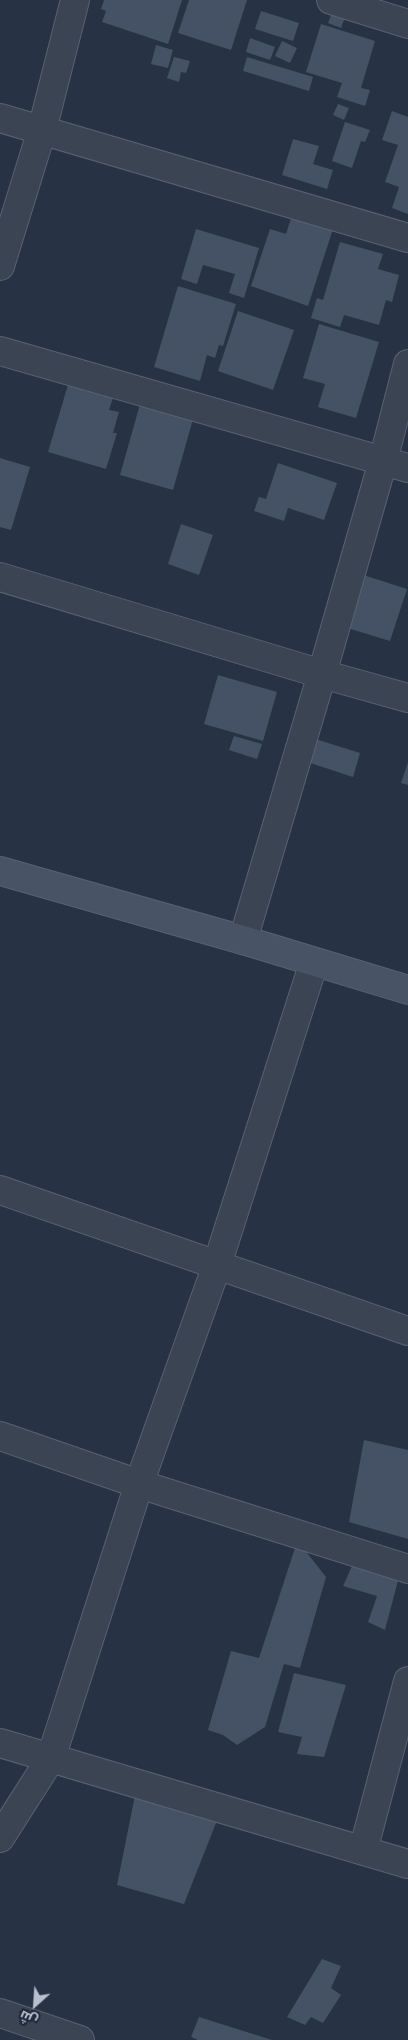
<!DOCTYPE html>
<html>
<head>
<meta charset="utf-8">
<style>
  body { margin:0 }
  #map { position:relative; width:408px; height:2040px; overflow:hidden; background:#273244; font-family:Quicksand,Cairo,sans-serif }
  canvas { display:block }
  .north { position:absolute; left:10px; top:1980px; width:50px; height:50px; -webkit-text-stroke:4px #202939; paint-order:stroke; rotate:206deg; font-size:14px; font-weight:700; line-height:20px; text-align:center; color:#b8c0cd }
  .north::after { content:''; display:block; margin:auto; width:18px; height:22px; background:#b8c0cd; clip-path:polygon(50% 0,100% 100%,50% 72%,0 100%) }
</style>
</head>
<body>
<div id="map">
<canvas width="408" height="2040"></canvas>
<div class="north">ش</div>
</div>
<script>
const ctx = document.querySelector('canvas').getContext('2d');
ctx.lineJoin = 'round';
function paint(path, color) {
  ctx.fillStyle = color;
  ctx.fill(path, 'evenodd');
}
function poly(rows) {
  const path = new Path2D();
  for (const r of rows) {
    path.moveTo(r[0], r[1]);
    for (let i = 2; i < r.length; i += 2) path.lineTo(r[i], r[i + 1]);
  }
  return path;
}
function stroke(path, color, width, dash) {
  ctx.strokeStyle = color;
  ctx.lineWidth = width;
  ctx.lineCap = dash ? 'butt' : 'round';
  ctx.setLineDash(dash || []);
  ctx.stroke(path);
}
paint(poly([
  [104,0,182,0,168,44,102,22,106,11,101,9],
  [189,0,247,0,231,50,178,33],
  [335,4,348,9,341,28,328,23],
  [261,11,299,23,293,41,255,29],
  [321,24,375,41,361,88,370,90,365,106,337,97,342,83,306,72],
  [250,38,275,47,270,60,246,52],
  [282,41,297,48,290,63,275,56],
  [156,45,173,50,168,68,151,64],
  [174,57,190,61,186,73,181,72,179,82,167,78],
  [247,57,313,77,309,91,243,71],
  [338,104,349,108,344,120,333,115],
  [392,111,408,117,408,214,392,208,399,187,385,182,398,145,382,140],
  [345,122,370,130,365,142,361,141,352,168,332,161],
  [293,139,319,146,313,164,333,170,327,189,282,175],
  [292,215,333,229,308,306,251,286,270,229,286,234],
  [196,229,259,248,244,298,229,293,235,274,203,265,197,284,181,279],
  [340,242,383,254,378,269,399,275,392,302,386,300,379,325,344,315,340,327,311,318,317,298,323,300],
  [178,286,236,304,223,346,219,345,215,358,207,355,200,381,154,367],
  [238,311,294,330,273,390,218,371],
  [319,324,379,342,356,418,318,407,325,384,303,378],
  [70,378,115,391,109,410,119,412,113,433,117,433,106,469,48,452],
  [142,397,195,412,173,490,120,475],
  [0,458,30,467,11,530,0,527],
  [278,463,337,483,324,520,288,508,284,521,254,511,259,497,266,499],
  [181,524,213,535,199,575,168,564],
  [357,573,407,589,390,641,341,626],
  [218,675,277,692,263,741,204,724],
  [234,736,262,744,257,759,229,750],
  [306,736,360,753,353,777,298,759],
  [408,762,408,785,401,783],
  [364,1440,408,1450,408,1539,349,1522],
  [295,1548,304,1549,326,1577,300,1668,284,1664,265,1727,237,1745,223,1735,208,1730,231,1651,259,1658],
  [352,1566,379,1575,383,1568,400,1573,385,1630,368,1622,377,1596,343,1586],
  [294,1673,346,1685,324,1757,297,1754,302,1737,278,1732],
  [135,1795,218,1818,184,1904,117,1885],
  [322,1959,341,1966,331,1988,341,1995,323,2023,311,2017,305,2025,287,2017],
  [199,2017,272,2040,198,2040,191,2037]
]), '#455266');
const street = poly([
  [331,0,408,24],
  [0,118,408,238],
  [0,266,42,130,75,0],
  [0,351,408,468],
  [0,577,322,674,408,698],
  [243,940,322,674,383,461,408,364],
  [0,1190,408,1331],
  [0,1436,139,1484,408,1569],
  [0,1743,408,1864],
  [0,1838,51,1758,139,1484,217,1265,314,962],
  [363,1851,408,1681],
  [0,2013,80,2040]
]);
const secondary = poly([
  [0,871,243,940,408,990]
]);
stroke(street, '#596271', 30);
stroke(secondary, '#596271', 30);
stroke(street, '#3b4453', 28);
stroke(secondary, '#495366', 28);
</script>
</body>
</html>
